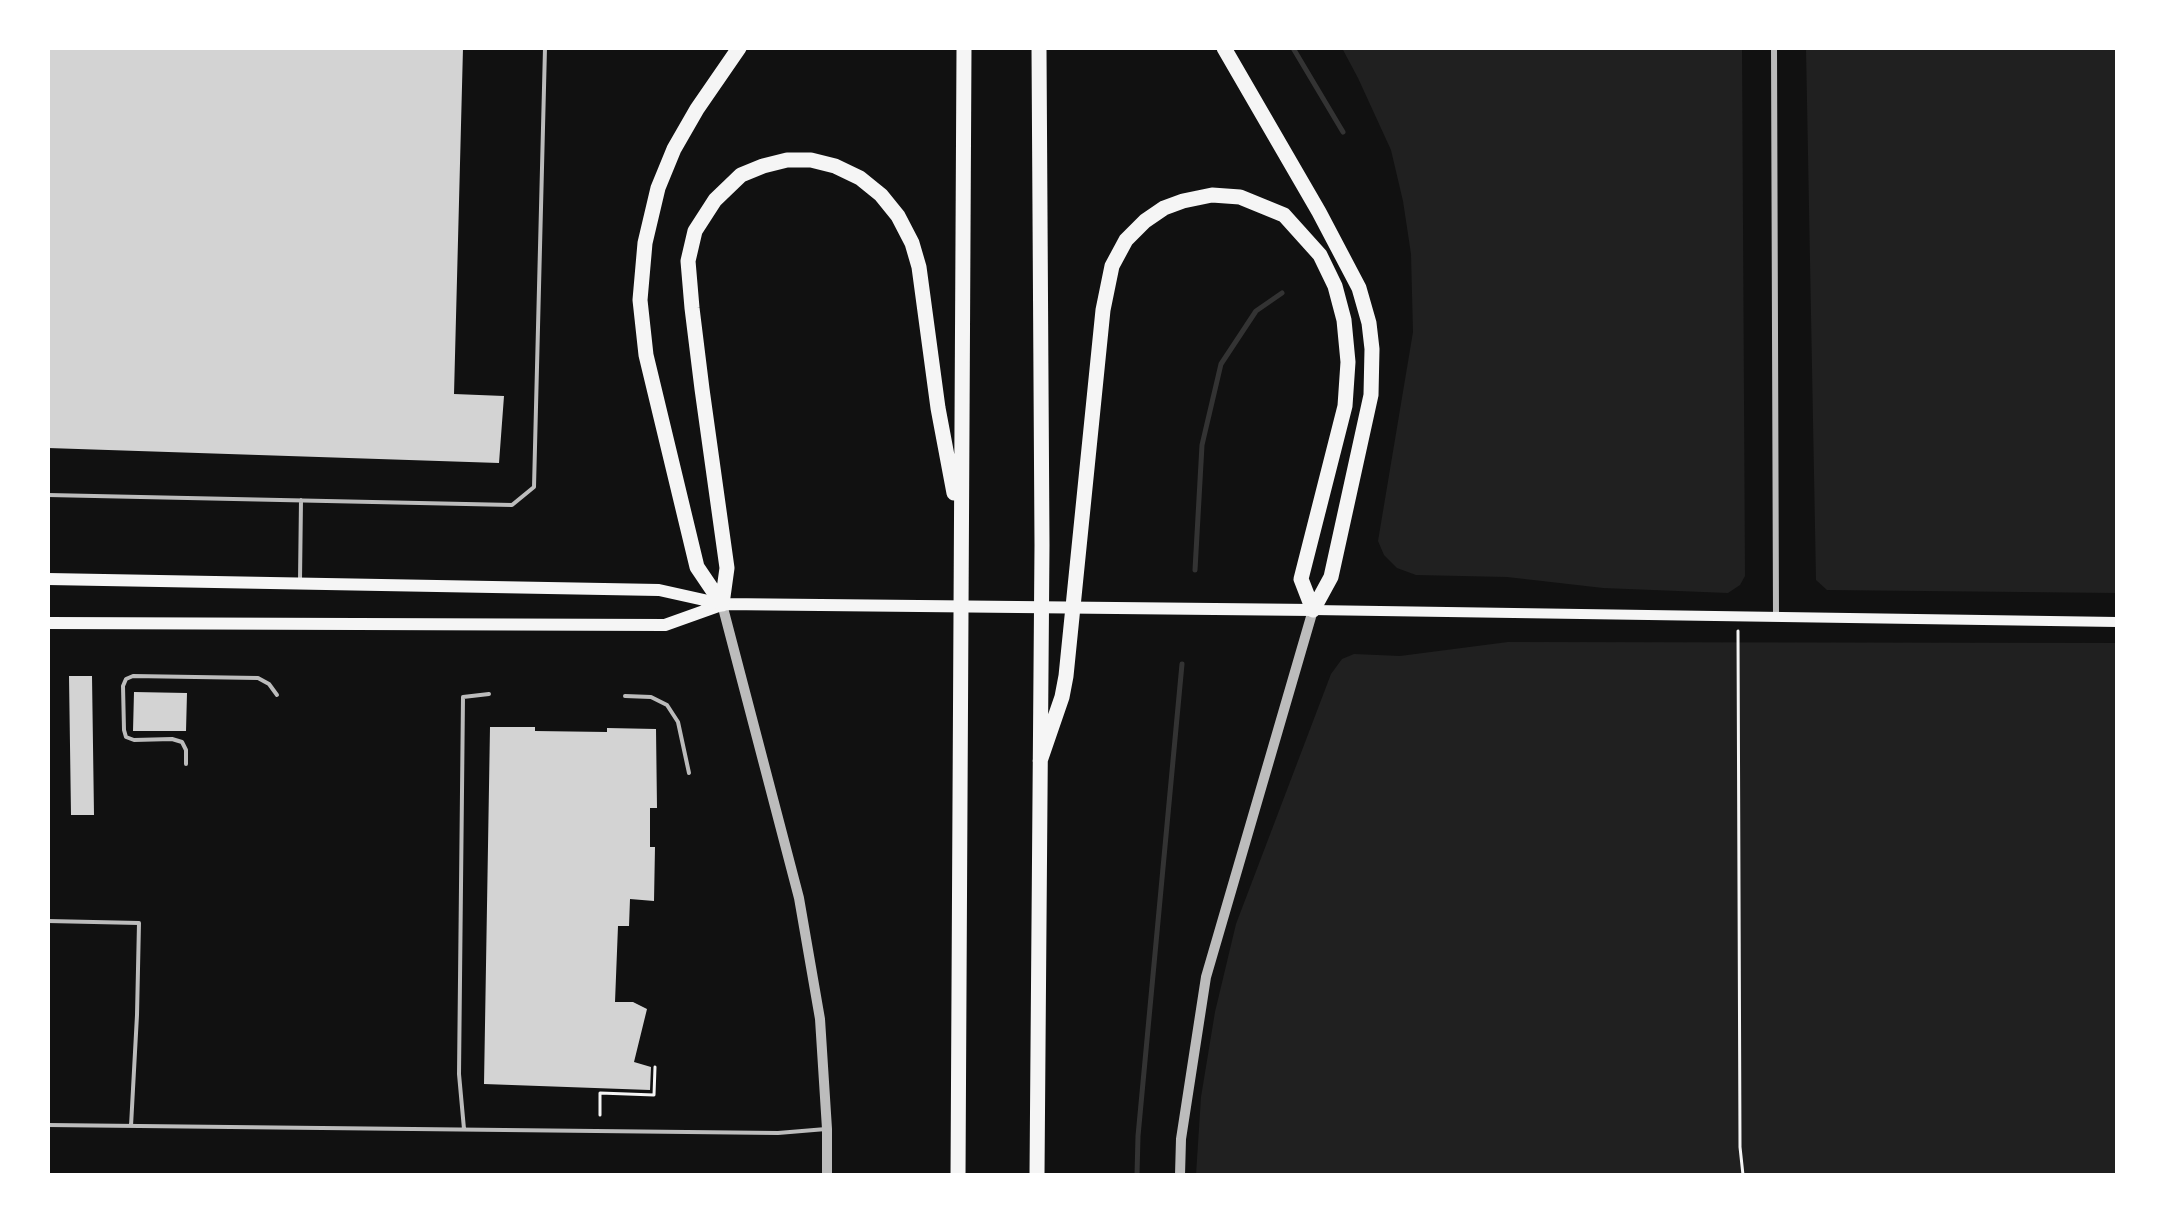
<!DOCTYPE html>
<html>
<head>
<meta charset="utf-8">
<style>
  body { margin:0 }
  #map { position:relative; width:2165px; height:1223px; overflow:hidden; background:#111; font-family:Figtree,sans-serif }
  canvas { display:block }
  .frame { position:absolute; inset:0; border:50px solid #fff; pointer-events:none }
</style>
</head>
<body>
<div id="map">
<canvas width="2165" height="1223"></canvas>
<div class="frame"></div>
</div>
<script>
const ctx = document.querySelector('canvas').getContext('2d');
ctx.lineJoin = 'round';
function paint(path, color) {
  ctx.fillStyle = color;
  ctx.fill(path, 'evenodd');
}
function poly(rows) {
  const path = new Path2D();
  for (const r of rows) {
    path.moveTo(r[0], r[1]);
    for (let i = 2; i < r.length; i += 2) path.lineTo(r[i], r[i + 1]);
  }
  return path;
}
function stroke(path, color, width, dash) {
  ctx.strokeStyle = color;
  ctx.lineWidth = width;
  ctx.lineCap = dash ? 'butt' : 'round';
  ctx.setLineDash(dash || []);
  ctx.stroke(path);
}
paint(poly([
  [1342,48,1742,48,1745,576,1740,585,1728,593,1603,588,1507,577,1416,575,1397,568,1384,555,1378,541,1413,332,1411,254,1403,201,1391,150,1358,78],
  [1806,48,2117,48,2117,593,1827,590,1816,580],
  [1508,642,2117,643,2117,1175,1196,1175,1201,1097,1215,1012,1236,924,1331,674,1342,659,1354,654,1400,656]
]), '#202020');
stroke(poly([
  [1293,48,1343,132],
  [1195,570,1202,445,1221,364,1256,311,1282,293],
  [1137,1175,1138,1136,1182,664]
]), '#333', 5);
paint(poly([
  [48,48,463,48,454,394,504,396,499,463,48,448],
  [69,676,92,676,94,815,71,815],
  [134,692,187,693,186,731,133,731],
  [490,727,535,727,535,731,607,732,607,728,656,729,657,808,650,808,650,847,655,847,654,901,630,899,629,926,618,926,615,1002,633,1002,647,1009,634,1062,651,1067,650,1090,484,1084]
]), '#d3d3d3');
stroke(poly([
  [1738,631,1740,1147,1743,1175],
  [600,1115,600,1093,654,1095,655,1067]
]), '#f5f5f5', 3);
stroke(poly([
  [48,495,512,505,534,487,545,48],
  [300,580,301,500],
  [625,696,651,697,667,705,678,722,689,773],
  [186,764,186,750,182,742,172,739,134,740,126,737,124,730,123,686,126,679,133,676,258,678,269,684,277,695],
  [48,921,139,923,137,1015,131,1126],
  [48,1125,778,1133,826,1129],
  [464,1129,459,1074,463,697,489,694]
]), '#bcbcbc', 4);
stroke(poly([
  [1774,48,1776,617]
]), '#bcbcbc', 6);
stroke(poly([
  [722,604,799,898,820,1019,827,1129,827,1175],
  [1180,1175,1181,1139,1206,977,1313,610]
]), '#bcbcbc', 10);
stroke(poly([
  [1313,610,2117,622]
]), '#f5f5f5', 10);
stroke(poly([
  [48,579,659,590,722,604,1313,610],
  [48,623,665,625,721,605]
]), '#f5f5f5', 12);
stroke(poly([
  [1224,48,1319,212,1359,288,1369,323,1372,349,1371,395,1331,577,1313,610],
  [722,604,727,568,702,389,692,308,688,261,695,231,715,200,741,175,763,166,787,160,811,160,835,166,860,178,881,195,898,216,912,243,919,267,938,408,954,493],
  [722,604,697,567,646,355,640,300,645,243,658,188,674,149,697,109,739,48],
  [1040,761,1062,697,1066,676,1103,310,1112,266,1126,240,1145,221,1164,208,1183,201,1212,195,1240,197,1284,215,1320,255,1335,286,1344,320,1348,362,1345,406,1301,579,1313,610],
  [958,1175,964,48],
  [1037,1175,1042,545,1039,48]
]), '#f5f5f5', 15);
</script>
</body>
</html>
